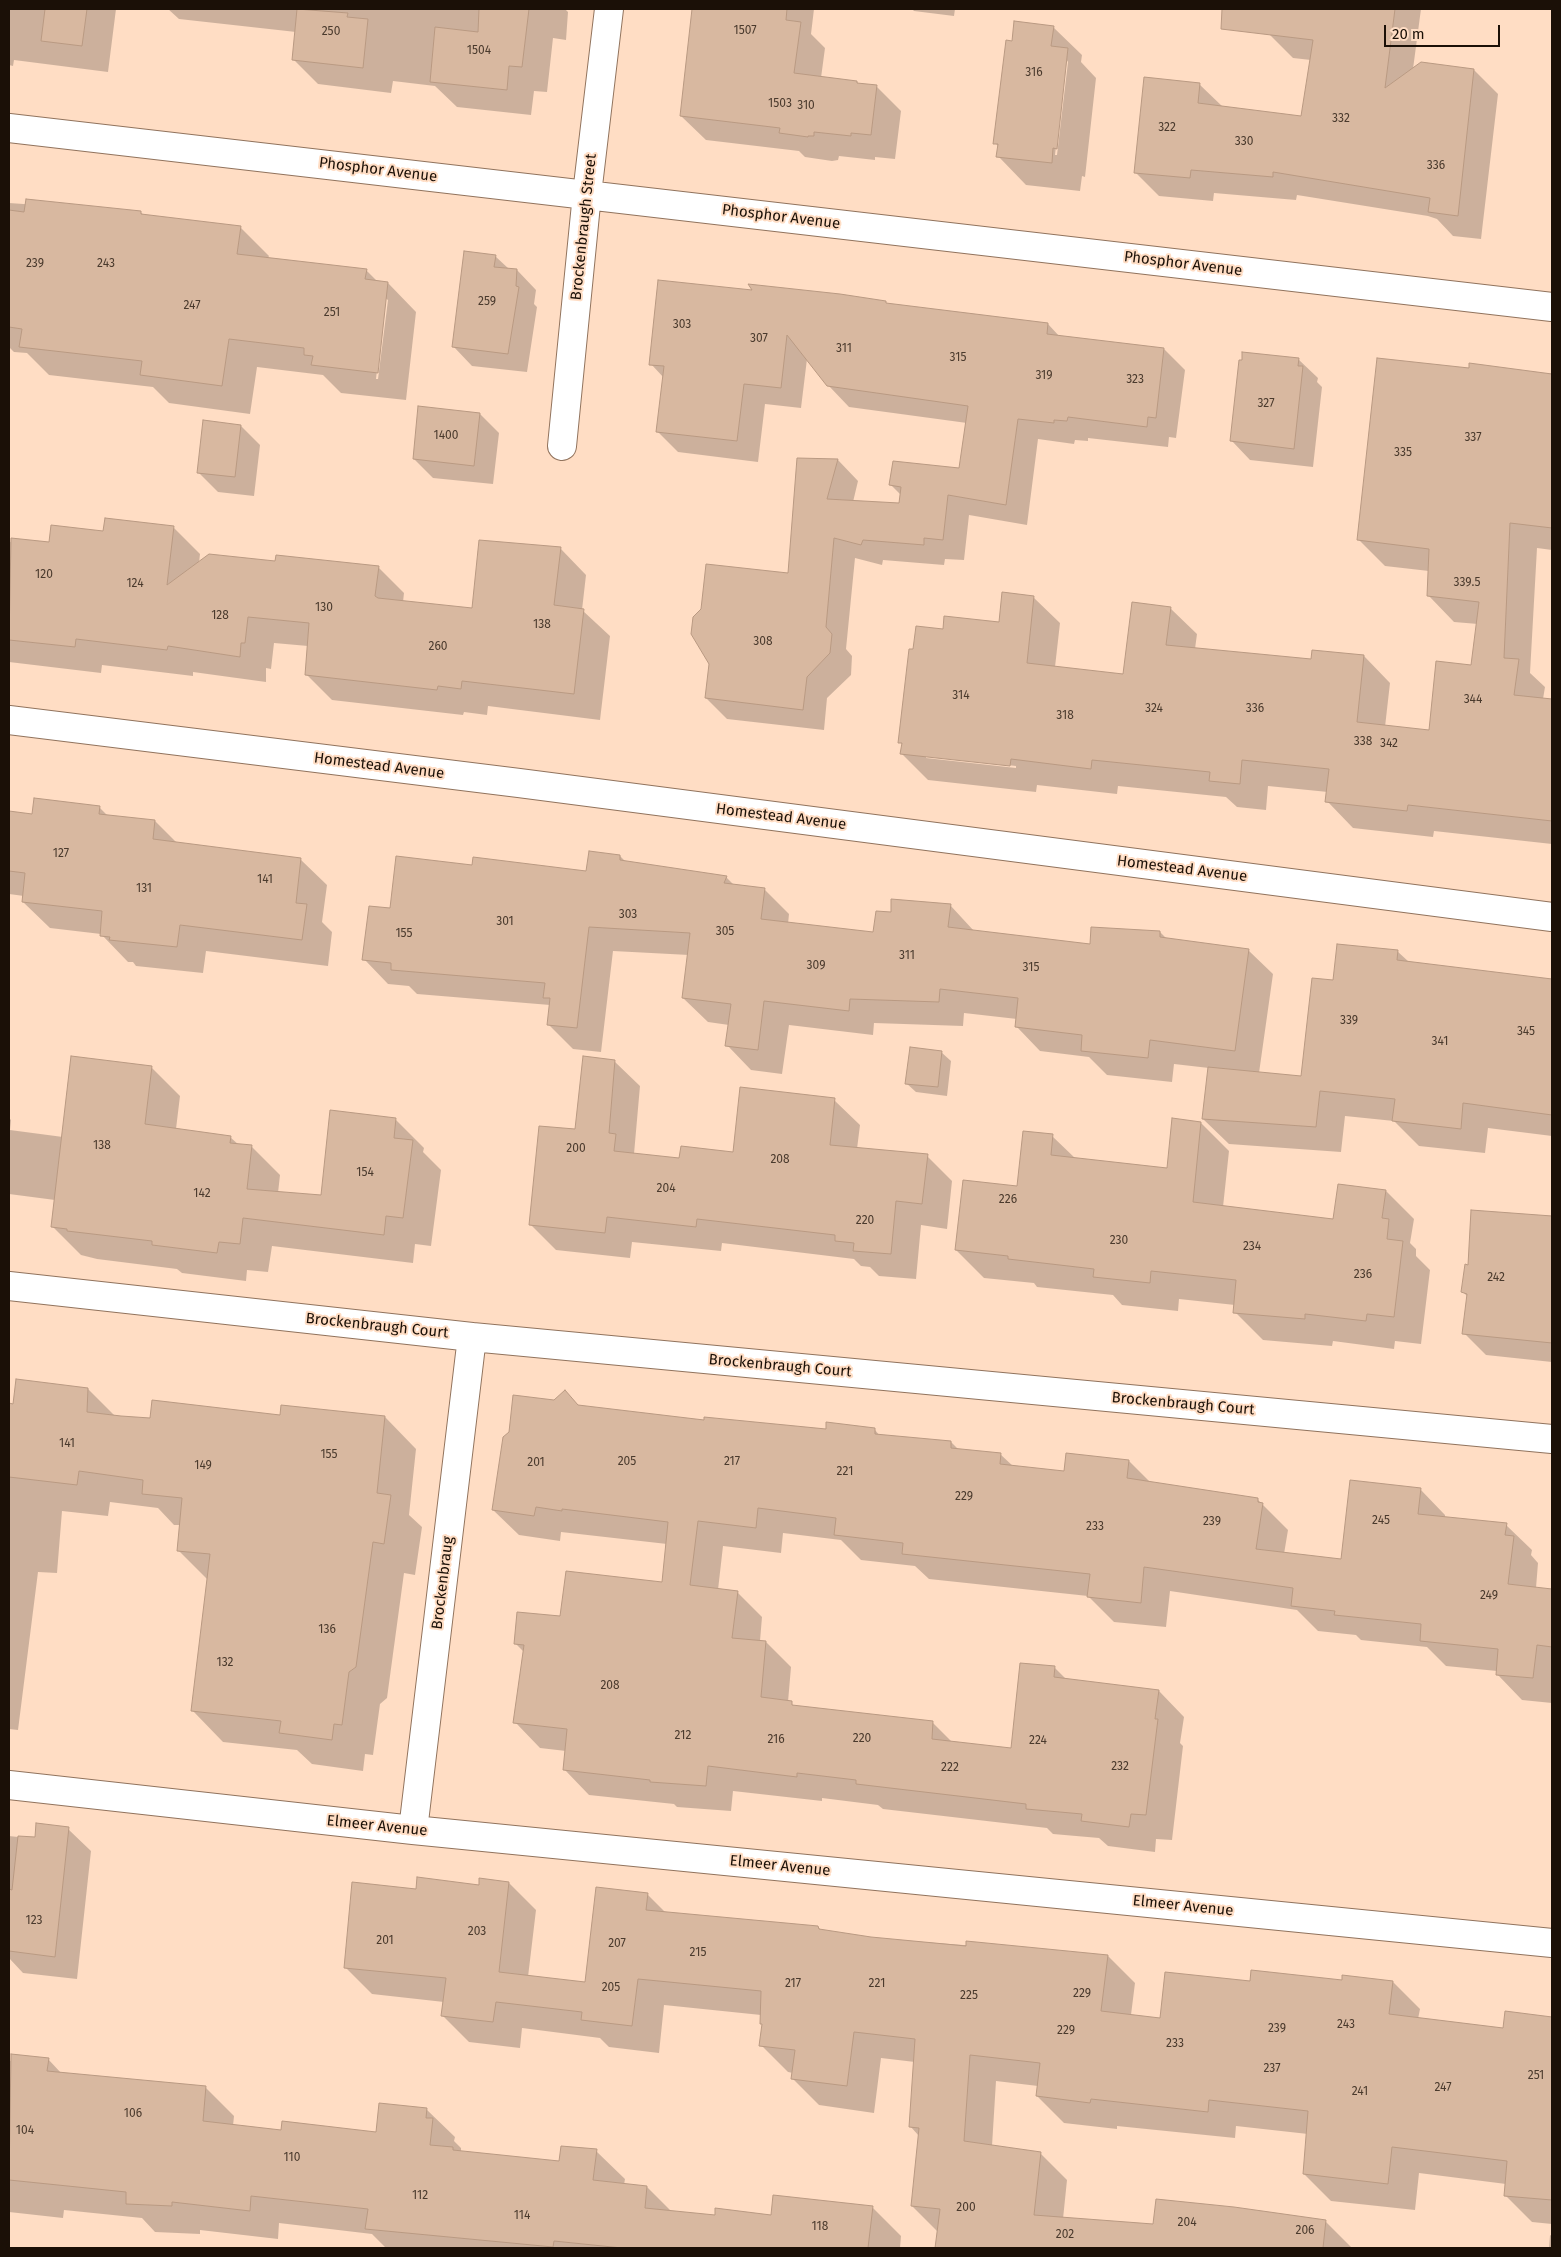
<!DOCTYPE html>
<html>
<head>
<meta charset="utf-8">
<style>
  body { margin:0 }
  #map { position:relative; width:1561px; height:2257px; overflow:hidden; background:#ffddc4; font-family:"Fira Sans",sans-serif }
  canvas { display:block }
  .frame { position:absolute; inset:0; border:10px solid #1b1007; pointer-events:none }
  .scale { position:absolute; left:1384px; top:25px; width:116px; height:22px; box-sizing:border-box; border:2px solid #1b1007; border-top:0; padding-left:6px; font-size:15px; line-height:18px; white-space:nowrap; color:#1b1007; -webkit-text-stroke:4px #ffddc4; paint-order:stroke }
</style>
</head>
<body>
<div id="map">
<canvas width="1561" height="2257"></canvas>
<div class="frame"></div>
<div class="scale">20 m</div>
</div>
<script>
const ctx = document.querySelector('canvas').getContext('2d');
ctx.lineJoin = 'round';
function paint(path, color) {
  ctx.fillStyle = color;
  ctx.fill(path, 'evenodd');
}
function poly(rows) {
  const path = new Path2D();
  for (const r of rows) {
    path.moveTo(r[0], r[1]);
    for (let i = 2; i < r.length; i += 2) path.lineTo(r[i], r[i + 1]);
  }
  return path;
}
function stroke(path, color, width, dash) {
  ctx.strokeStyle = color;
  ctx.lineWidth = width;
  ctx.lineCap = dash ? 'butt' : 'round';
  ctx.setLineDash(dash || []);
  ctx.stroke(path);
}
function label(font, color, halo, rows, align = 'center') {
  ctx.font = font + ' "Fira Sans",sans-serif';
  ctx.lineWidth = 4;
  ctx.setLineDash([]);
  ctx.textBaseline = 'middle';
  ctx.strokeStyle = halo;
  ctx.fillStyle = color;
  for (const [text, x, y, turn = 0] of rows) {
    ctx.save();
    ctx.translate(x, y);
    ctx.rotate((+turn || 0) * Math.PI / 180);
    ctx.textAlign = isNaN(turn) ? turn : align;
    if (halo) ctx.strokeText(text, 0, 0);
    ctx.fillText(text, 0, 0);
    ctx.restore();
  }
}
paint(poly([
  [9,9,116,9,108,72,14,60,13,66,9,65],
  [168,9,565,9,568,12,566,40,553,38,547,92,534,91,531,115,457,107,435,86,393,81,391,93,318,84,293,59,296,32,179,19],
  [693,9,708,11,708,9,814,9,811,34,825,48,821,78,857,82,860,85,877,87,901,111,895,159,875,157,875,160,839,156,838,160,832,161,805,157,799,151,706,140,681,116],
  [912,9,955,9,954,16,914,11],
  [1273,9,1421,9,1413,69,1474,70,1498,94,1481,239,1453,236,1437,219,1428,216,1297,195,1296,200,1214,193,1213,201,1159,196,1135,172,1199,84,1223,107,1302,117,1311,60,1293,58,1270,35],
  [1053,27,1082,55,1081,62,1096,78,1085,177,1082,176,1080,191,1026,185,998,156,999,147,995,143,1013,42],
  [1066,59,1068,62,1057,155,1055,155],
  [9,203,140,212,144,215,240,227,269,256,268,258,366,270,378,282,388,283,416,312,406,400,341,393,323,375,257,367,250,414,169,403,153,387,49,375,27,353,14,352,9,347],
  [385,298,388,300,378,379,376,379],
  [495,256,509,269,517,270,536,290,534,304,537,307,527,372,472,366,453,346],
  [885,302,888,305,1048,324,1060,337,1164,349,1185,370,1176,438,1169,437,1168,447,1088,438,1088,441,1075,440,1074,444,1038,439,1027,525,969,515,964,560,945,559,944,565,883,560,882,565,855,558,846,649,852,656,851,675,827,698,824,730,727,719,706,698,790,574,838,460,858,481,853,502,900,504,901,495,891,485,960,469,967,423,849,407,828,385,807,359,801,408,765,404,758,462,678,452,657,431,664,378,651,364],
  [1298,359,1318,378,1317,382,1322,387,1313,467,1250,460,1231,440],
  [1519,375,1552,379,1552,550,1537,548,1530,673,1545,687,1543,699,1552,701,1552,844,1434,831,1433,837,1353,828,1327,801,1328,792,1268,786,1266,810,1237,807,1226,797,1118,786,1117,794,1037,785,1036,792,928,780,902,754,903,745,900,742,915,650,945,630,1000,623,1033,597,1060,623,1055,667,1125,675,1170,608,1197,634,1195,649,1312,661,1364,656,1390,683,1385,727,1430,732,1472,666,1478,624,1454,622,1428,595,1429,571,1385,566,1359,540],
  [926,756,1016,766,1016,768,926,758],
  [480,414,499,433,493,484,433,478,414,459],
  [241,426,260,445,254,496,218,492,198,472],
  [106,519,174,528,200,554,199,563,277,562,378,567,404,593,403,602,473,609,560,548,586,575,582,610,610,636,600,720,488,706,487,715,464,712,463,715,332,700,306,674,308,646,274,643,271,669,266,668,266,682,193,672,193,676,102,665,101,673,9,662,9,542,50,543,104,532],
  [99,807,109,817,155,821,177,843,300,859,327,885,322,922,332,932,328,966,206,951,203,973,136,966,133,962,128,962,101,934,50,928,23,902,24,896,9,894,9,812,33,815],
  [620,856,626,862,726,877,735,886,765,890,789,914,788,924,874,933,892,913,950,905,974,931,1091,945,1160,932,1167,939,1248,950,1273,974,1259,1073,1302,1077,1334,981,1397,951,1409,962,1552,981,1552,1136,1488,1128,1485,1153,1419,1146,1394,1121,1345,1116,1341,1152,1229,1144,1203,1119,1209,1068,1174,1064,1172,1082,1107,1075,1089,1057,1040,1051,1016,1026,1017,1019,964,1013,963,1026,874,1023,873,1035,789,1025,782,1074,751,1070,727,1045,729,1025,708,1022,683,998,689,955,613,951,601,1052,573,1049,549,1025,550,1005,417,994,409,986,388,984,364,959,391,909,473,866,587,872],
  [941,1052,951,1061,947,1096,916,1092,906,1083],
  [614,1061,640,1086,634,1154,680,1160,734,1153,834,1100,860,1125,857,1149,927,1156,952,1181,947,1229,921,1225,916,1279,879,1276,870,1267,861,1266,854,1259,722,1243,721,1251,632,1242,630,1258,556,1250,530,1224,576,1131],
  [152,1068,180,1096,176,1129,230,1137,239,1145,252,1147,280,1175,278,1193,322,1197,395,1119,424,1148,423,1152,441,1170,431,1246,415,1244,413,1263,272,1246,268,1272,247,1270,246,1281,182,1273,177,1269,97,1259,81,1255,52,1226,55,1200,9,1194,9,1118,11,1120,10,1130,63,1137],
  [1201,1123,1229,1151,1223,1207,1335,1221,1386,1191,1414,1219,1410,1243,1416,1249,1416,1256,1430,1270,1421,1344,1395,1341,1394,1349,1333,1341,1332,1346,1263,1340,1235,1312,1235,1305,1179,1299,1178,1311,1122,1305,1113,1295,1037,1287,1034,1283,984,1278,956,1250,1018,1187,1052,1136,1076,1159,1168,1169],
  [1548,1216,1552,1221,1552,1362,1486,1355,1464,1333,1468,1297,1463,1292,1469,1266],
  [88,1389,116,1417,151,1420,281,1417,385,1417,416,1449,409,1515,422,1527,415,1575,404,1573,387,1698,380,1704,373,1755,365,1754,363,1771,312,1764,297,1750,223,1742,192,1710,208,1580,179,1551,181,1525,174,1525,158,1508,110,1502,108,1516,62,1511,57,1573,38,1572,18,1730,9,1729,9,1404,14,1405],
  [565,1392,580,1407,705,1421,827,1431,875,1430,880,1436,951,1442,959,1450,1000,1454,1014,1467,1065,1472,1129,1461,1151,1483,1257,1499,1288,1530,1284,1554,1342,1561,1420,1489,1445,1515,1445,1518,1506,1525,1532,1550,1531,1555,1538,1563,1536,1588,1552,1590,1552,1703,1522,1700,1497,1674,1497,1671,1446,1666,1427,1647,1361,1640,1356,1635,1318,1631,1297,1610,1170,1591,1166,1627,1114,1622,1088,1596,929,1579,915,1566,861,1560,841,1540,783,1533,781,1553,723,1546,718,1590,737,1592,762,1617,760,1641,766,1642,791,1667,788,1702,796,1707,933,1723,953,1743,1013,1749,1055,1668,1067,1680,1159,1691,1184,1717,1180,1743,1183,1746,1172,1840,1156,1839,1155,1852,1108,1846,1099,1838,1053,1834,1047,1828,883,1809,878,1805,822,1798,822,1801,733,1791,731,1811,677,1807,674,1804,589,1795,564,1769,566,1751,540,1748,515,1722,524,1652,515,1643,561,1617,663,1583,667,1544,561,1532,560,1541,519,1535,493,1510,555,1401],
  [68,1829,91,1851,77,1979,23,1973,9,1958,9,1836,36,1839],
  [509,1883,536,1910,528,1977,586,1984,647,1894,666,1913,818,1927,822,1931,871,1938,1108,1956,1135,1983,1131,2015,1161,2019,1251,1983,1393,1982,1420,2009,1418,2019,1504,2029,1506,2013,1552,2018,1552,2224,1532,2222,1505,2195,1506,2184,1419,2173,1415,2210,1331,2201,1304,2174,1308,2134,1236,2126,1235,2138,1117,2126,1117,2129,1064,2123,1037,2096,1038,2086,996,2081,992,2146,1040,2153,1067,2180,1063,2219,1154,2226,1325,2221,1352,2248,936,2248,938,2232,912,2206,919,2136,910,2126,915,2062,881,2058,874,2113,819,2105,792,2078,793,2073,788,2072,761,2045,763,2026,761,2023,761,2015,664,2005,659,2053,609,2047,600,2038,522,2028,520,2048,469,2042,442,2015,444,2002,372,1994,345,1967,418,1890],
  [48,2059,62,2074,205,2087,234,2116,233,2126,282,2131,377,2134,426,2109,455,2137,454,2141,461,2148,461,2152,560,2162,596,2151,625,2179,624,2185,647,2187,672,2212,716,2216,772,2217,873,2208,901,2236,900,2248,386,2248,372,2234,279,2223,278,2239,200,2230,200,2234,155,2232,142,2218,64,2210,63,2218,9,2212,9,2061],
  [1550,2235,1552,2236,1552,2248,1549,2248]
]), '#0003');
const building = poly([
  [45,9,87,9,82,46,41,41,45,9],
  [297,9,348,13,347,17,368,19,363,68,292,60,297,9],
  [479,9,529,9,522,67,509,66,507,90,430,82,435,27,478,32,479,9],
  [692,9,787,9,786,20,801,22,794,73,857,81,857,83,877,85,871,135,851,133,851,136,814,132,814,136,808,136,808,137,779,133,780,128,680,116,692,9],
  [1222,9,1395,9,1385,88,1421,62,1474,69,1458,216,1428,212,1430,198,1273,172,1273,177,1191,170,1190,178,1134,173,1144,77,1200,83,1198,103,1301,116,1313,40,1221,29,1222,9],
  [1014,21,1054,26,1051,46,1068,48,1057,149,1053,148,1052,163,996,157,998,144,993,144,1006,40,1012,41,1014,21],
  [26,199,141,211,141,214,241,226,237,254,367,269,365,279,388,282,378,373,311,365,313,356,304,355,304,348,229,339,222,386,140,375,142,361,19,347,22,329,9,327,9,210,24,212,26,199],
  [464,251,496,255,494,267,517,269,516,286,519,287,508,354,452,347,464,251],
  [658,280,752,290,748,284,840,294,886,301,886,303,1048,323,1047,334,1164,348,1156,418,1148,417,1147,427,1068,417,1067,421,1054,420,1054,423,1018,419,1006,505,948,495,943,540,924,538,924,545,863,540,861,545,834,538,826,627,832,634,830,653,807,677,803,710,705,698,709,664,691,634,693,617,701,609,706,564,788,573,797,458,838,459,827,499,899,503,901,487,889,485,893,461,959,468,968,406,827,386,787,335,781,388,744,384,737,441,656,432,664,366,649,365,658,280],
  [1242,352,1299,358,1298,366,1303,366,1294,449,1230,441,1239,360,1242,360,1242,352],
  [1377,358,1469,368,1469,363,1552,374,1552,528,1510,523,1504,658,1519,659,1514,695,1552,699,1552,821,1408,805,1407,811,1325,802,1329,769,1242,760,1240,784,1209,781,1210,772,1092,760,1091,769,1011,759,1010,766,900,754,902,743,898,743,909,649,913,649,916,626,943,629,944,616,999,622,1002,592,1034,596,1027,663,1123,674,1132,602,1171,607,1166,645,1311,659,1312,650,1364,655,1357,722,1429,730,1436,661,1471,665,1479,602,1427,596,1429,549,1357,540,1377,358],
  [418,406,480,413,474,466,413,459,418,406],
  [203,420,241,425,235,477,197,473,203,420],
  [105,518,174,526,167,585,209,554,275,561,276,555,379,566,375,596,378,598,472,608,479,540,561,547,554,605,584,609,574,694,462,681,461,689,438,686,437,690,305,675,309,623,248,617,245,643,241,643,240,657,168,646,167,650,76,639,75,647,9,640,11,538,49,542,51,525,103,531,105,518],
  [34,798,100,806,99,814,155,820,153,839,301,858,296,903,307,904,302,940,180,925,177,947,109,940,110,937,100,936,102,911,22,902,25,873,9,871,9,811,32,814,34,798],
  [589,851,620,855,620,860,727,876,724,883,765,888,761,919,873,932,876,911,891,912,891,899,951,904,948,927,1090,944,1091,927,1160,931,1160,937,1249,949,1235,1051,1150,1040,1148,1058,1081,1051,1082,1035,1015,1027,1018,998,940,989,939,1002,850,999,849,1011,764,1001,758,1050,725,1046,731,1004,682,998,690,933,589,927,577,1028,547,1025,550,998,543,998,545,983,391,970,391,963,362,960,369,906,390,908,396,856,472,865,473,857,586,871,589,851],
  [1337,944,1398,950,1397,960,1552,979,1552,1115,1463,1103,1461,1129,1392,1121,1395,1099,1320,1091,1316,1127,1202,1119,1208,1067,1301,1076,1312,978,1333,980,1337,944],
  [910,1047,942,1051,938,1087,905,1084,910,1047],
  [71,1056,152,1066,145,1124,231,1136,230,1143,252,1145,247,1189,321,1195,330,1110,396,1118,394,1138,413,1140,403,1218,386,1216,384,1235,243,1218,240,1244,219,1242,217,1253,152,1245,152,1241,67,1231,67,1229,51,1227,71,1056],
  [583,1056,615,1060,609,1133,616,1134,614,1151,679,1158,681,1146,733,1152,740,1087,835,1098,830,1145,928,1154,922,1204,896,1201,891,1254,853,1251,854,1243,835,1241,835,1235,697,1219,696,1227,607,1217,605,1233,529,1225,539,1126,575,1129,583,1056],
  [1172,1118,1201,1122,1193,1202,1333,1219,1338,1184,1386,1190,1382,1218,1389,1219,1387,1239,1403,1241,1394,1317,1367,1314,1366,1321,1305,1314,1305,1319,1233,1313,1236,1280,1151,1271,1150,1283,1093,1277,1094,1269,1008,1259,1008,1256,955,1250,963,1180,1017,1186,1023,1131,1053,1134,1051,1155,1167,1168,1172,1118],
  [1471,1210,1552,1216,1552,1343,1462,1334,1467,1294,1461,1292,1465,1264,1468,1265,1471,1210],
  [16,1379,88,1388,87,1412,121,1416,150,1418,152,1400,280,1415,281,1405,385,1416,377,1493,391,1495,384,1544,373,1542,356,1667,349,1672,342,1725,334,1724,332,1740,279,1733,281,1721,191,1711,210,1554,177,1551,182,1498,142,1494,143,1480,79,1471,77,1485,9,1477,9,1403,13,1404,16,1379],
  [565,1390,578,1405,704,1420,704,1417,826,1429,826,1422,875,1428,875,1434,951,1441,951,1448,1001,1453,1000,1464,1064,1471,1066,1453,1129,1460,1127,1478,1258,1498,1258,1502,1263,1503,1256,1549,1341,1559,1350,1480,1421,1488,1418,1514,1507,1523,1505,1535,1514,1536,1508,1584,1552,1589,1552,1647,1537,1645,1533,1678,1496,1675,1498,1649,1420,1641,1421,1624,1334,1615,1335,1611,1291,1606,1293,1588,1144,1567,1141,1603,1087,1597,1090,1574,902,1554,903,1543,834,1535,836,1518,758,1508,756,1528,698,1521,690,1585,738,1591,732,1638,766,1641,761,1697,792,1701,792,1705,933,1721,932,1739,1011,1748,1020,1663,1055,1666,1054,1677,1159,1690,1155,1719,1158,1719,1146,1815,1131,1814,1129,1827,1081,1821,1082,1814,1026,1809,1026,1804,856,1784,856,1780,797,1773,797,1777,708,1766,706,1786,650,1782,650,1780,563,1770,567,1729,513,1723,524,1645,514,1644,517,1612,560,1616,566,1571,662,1582,668,1522,562,1509,562,1511,536,1507,534,1516,492,1510,503,1437,509,1432,513,1395,554,1400,565,1390],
  [36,1823,69,1827,55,1957,9,1951,9,1889,12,1890,18,1836,35,1837,36,1823],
  [417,1877,479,1885,479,1878,509,1882,499,1972,585,1982,596,1887,648,1893,646,1910,818,1926,819,1929,871,1937,966,1946,966,1941,1108,1955,1101,2011,1160,2018,1165,1972,1250,1981,1251,1970,1342,1980,1342,1975,1393,1981,1389,2014,1503,2028,1505,2011,1552,2017,1552,2200,1504,2196,1507,2161,1392,2147,1388,2184,1303,2174,1308,2111,1209,2100,1208,2112,1091,2099,1090,2103,1036,2096,1040,2063,970,2055,964,2141,1041,2152,1034,2215,1153,2224,1156,2199,1234,2207,1326,2220,1323,2248,935,2248,940,2209,911,2206,919,2128,909,2127,915,2039,854,2032,847,2086,791,2079,795,2050,759,2046,762,2024,760,2024,761,1991,638,1979,632,2026,581,2020,582,2012,496,2002,493,2022,441,2016,446,1978,344,1968,352,1882,416,1889,417,1877],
  [11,2054,49,2058,47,2071,206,2086,203,2121,281,2130,282,2121,376,2132,379,2103,427,2108,426,2118,433,2118,430,2145,453,2147,453,2150,559,2161,561,2146,597,2149,593,2180,647,2186,645,2208,715,2215,715,2208,771,2215,773,2195,873,2206,868,2248,622,2248,554,2241,553,2247,365,2229,368,2209,251,2196,250,2211,172,2202,172,2206,126,2204,126,2192,9,2180,11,2054]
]);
paint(building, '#d8b8a0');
stroke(building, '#b99982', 1);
const minor = poly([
  [9,128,1552,307],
  [562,446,587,194,609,9],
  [9,720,519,783,1552,917],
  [9,1286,472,1337,1552,1439],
  [9,1785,413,1830,1552,1943],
  [413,1830,472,1337]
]);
stroke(minor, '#91735d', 30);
stroke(minor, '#fff', 28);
label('12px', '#4a3a2d', null, [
  ["1507",745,31],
  ["250",331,32],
  ["1504",479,51],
  ["316",1034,73],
  ["1503",780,104],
  ["310",806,106],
  ["332",1341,119],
  ["322",1167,128],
  ["330",1244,142],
  ["336",1436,166],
  ["239",35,264],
  ["243",106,264],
  ["259",487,302],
  ["247",192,306],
  ["251",332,313],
  ["303",682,325],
  ["307",759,339],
  ["311",844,349],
  ["315",958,358],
  ["319",1044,376],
  ["323",1135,380],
  ["327",1266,404],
  ["1400",446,436],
  ["337",1473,438],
  ["335",1403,453],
  ["120",44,575],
  ["339.5",1467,583],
  ["124",135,584],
  ["130",324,608],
  ["128",220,616],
  ["138",542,625],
  ["308",763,642],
  ["260",438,647],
  ["314",961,696],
  ["344",1473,700],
  ["324",1154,709],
  ["336",1255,709],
  ["318",1065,716],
  ["338",1363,742],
  ["342",1389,744],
  ["127",61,854],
  ["141",265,880],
  ["131",144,889],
  ["303",628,915],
  ["301",505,922],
  ["305",725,932],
  ["155",404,934],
  ["311",907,956],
  ["309",816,966],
  ["315",1031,968],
  ["339",1349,1021],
  ["345",1526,1032],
  ["341",1440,1042],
  ["138",102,1146],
  ["200",576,1149],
  ["208",780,1160],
  ["154",365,1173],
  ["204",666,1189],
  ["142",202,1194],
  ["226",1008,1200],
  ["220",865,1221],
  ["230",1119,1241],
  ["234",1252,1247],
  ["236",1363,1275],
  ["242",1496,1278],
  ["141",67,1444],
  ["155",329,1455],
  ["205",627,1462],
  ["217",732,1462],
  ["201",536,1463],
  ["149",203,1466],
  ["221",845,1472],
  ["229",964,1497],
  ["245",1381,1521],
  ["239",1212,1522],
  ["233",1095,1527],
  ["249",1489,1596],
  ["136",327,1630],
  ["132",225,1663],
  ["208",610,1686],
  ["212",683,1736],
  ["220",862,1739],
  ["216",776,1740],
  ["224",1038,1741],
  ["232",1120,1767],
  ["222",950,1768],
  ["123",34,1921],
  ["203",477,1932],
  ["201",385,1941],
  ["207",617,1944],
  ["215",698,1953],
  ["217",793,1984],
  ["221",877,1984],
  ["205",611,1988],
  ["229",1082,1994],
  ["225",969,1996],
  ["243",1346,2025],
  ["239",1277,2029],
  ["229",1066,2031],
  ["233",1175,2044],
  ["237",1272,2069],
  ["251",1536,2076],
  ["247",1443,2088],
  ["241",1360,2092],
  ["106",133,2114],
  ["104",25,2131],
  ["110",292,2158],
  ["112",420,2196],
  ["200",966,2208],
  ["114",522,2216],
  ["204",1187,2223],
  ["118",820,2227],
  ["206",1305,2231],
  ["202",1065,2235]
]);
label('15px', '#1b1007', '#ffddc4', [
  ["Phosphor Avenue",378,170,7],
  ["Phosphor Avenue",781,217,7],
  ["Brockenbraugh Street",584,227,-84],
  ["Phosphor Avenue",1183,264,7],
  ["Homestead Avenue",379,766,7],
  ["Homestead Avenue",781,817,7],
  ["Homestead Avenue",1182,869,7],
  ["Brockenbraugh Court",377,1326,6],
  ["Brockenbraugh Court",780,1366,5],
  ["Brockenbraugh Court",1183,1404,5],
  ["Brockenbraug",443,1583,-83],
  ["Elmeer Avenue",377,1826,6],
  ["Elmeer Avenue",780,1866,6],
  ["Elmeer Avenue",1183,1906,6]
]);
</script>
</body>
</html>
